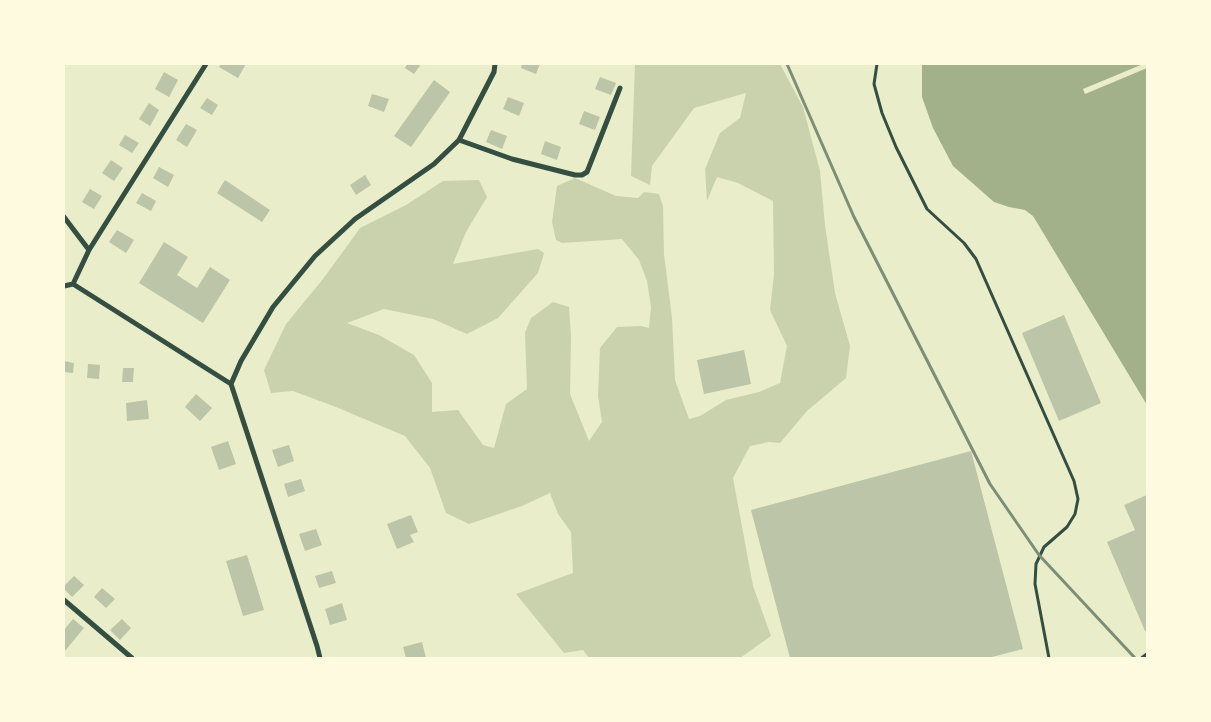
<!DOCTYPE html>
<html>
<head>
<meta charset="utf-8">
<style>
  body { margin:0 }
  #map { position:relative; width:1211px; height:722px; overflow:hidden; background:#e9edc9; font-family:"Fira Sans Condensed",sans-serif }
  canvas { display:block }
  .frame { position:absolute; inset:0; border:65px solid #fefae0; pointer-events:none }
</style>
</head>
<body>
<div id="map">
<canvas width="1211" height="722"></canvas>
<div class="frame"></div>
</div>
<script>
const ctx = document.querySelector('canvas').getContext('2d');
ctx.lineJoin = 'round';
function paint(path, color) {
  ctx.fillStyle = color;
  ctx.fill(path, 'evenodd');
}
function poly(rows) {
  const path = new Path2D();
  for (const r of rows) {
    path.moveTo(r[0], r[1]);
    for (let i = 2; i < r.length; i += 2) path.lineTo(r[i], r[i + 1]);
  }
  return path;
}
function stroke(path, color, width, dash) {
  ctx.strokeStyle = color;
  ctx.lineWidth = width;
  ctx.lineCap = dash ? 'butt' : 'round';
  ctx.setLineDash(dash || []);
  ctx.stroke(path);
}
paint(poly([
  [635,64,780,64,803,107,820,171,825,225,835,293,850,346,846,378,807,411,780,443,769,442,750,446,733,478,753,586,771,636,740,658,589,658,583,650,564,653,516,594,573,573,571,532,558,514,550,493,522,506,469,524,446,513,430,468,405,436,336,407,293,391,271,393,264,370,286,324,323,279,360,228,406,205,443,181,479,180,487,197,466,232,453,264,538,249,544,253,538,273,498,318,467,334,433,319,384,309,347,323,379,335,414,355,432,383,432,412,458,410,483,445,494,448,506,404,527,389,525,333,531,318,553,302,569,307,571,336,570,394,589,441,602,422,598,396,600,348,617,327,641,326,649,328,651,307,647,281,639,260,622,239,562,243,556,240,552,222,557,186,575,178,616,196,638,198,644,192,659,194,663,206,664,254,672,318,675,380,689,419,700,416,726,400,759,392,780,383,787,346,770,310,774,274,773,201,738,183,717,177,707,201,705,169,720,133,740,118,746,93,694,108,652,166,650,185,631,176]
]), '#cad2ad');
paint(poly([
  [922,64,1147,64,1147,405,1033,216,1025,210,1009,207,994,202,953,166,933,128,922,97]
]), '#a3b18a');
paint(poly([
  [1143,64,1147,64,1147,68,1085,94,1083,89]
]), '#e9edc9');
paint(poly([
  [221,64,246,64,238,78,219,67],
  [407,64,421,64,414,74,405,68],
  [522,64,540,64,536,74,521,68],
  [164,72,178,80,169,97,155,89],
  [600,77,616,83,611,95,595,89],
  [434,80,450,92,411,147,394,136],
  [372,94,389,99,384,112,368,106],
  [508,97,524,103,519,116,503,109],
  [207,98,218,105,212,115,200,108],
  [149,103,159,110,150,126,139,119],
  [584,111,600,117,595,130,579,124],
  [186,124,197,130,187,147,176,140],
  [491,130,507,136,502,149,486,142],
  [125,135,139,143,132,153,119,145],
  [545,141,561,147,557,160,541,154],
  [111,160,123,168,114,181,102,173],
  [159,167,174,175,168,187,153,178],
  [365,175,371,185,356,195,350,185],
  [225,180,270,210,262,222,217,193],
  [90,189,102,196,94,209,82,202],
  [142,193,156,201,151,211,136,203],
  [117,230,134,240,126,253,109,242],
  [164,242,188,257,177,275,197,288,210,267,230,280,203,323,139,283],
  [1064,315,1101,403,1059,421,1022,333],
  [744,350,751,384,704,394,697,360],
  [64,361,74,363,73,373,64,372],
  [88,364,100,365,99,379,87,378],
  [123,368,134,368,133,382,122,382],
  [196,394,212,408,200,421,185,407],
  [147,400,149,419,127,421,126,403],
  [228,441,236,464,219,470,211,447],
  [289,445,294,461,278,467,272,450],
  [971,451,1023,649,988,658,790,658,751,510],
  [301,479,305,491,288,497,284,484],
  [1147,495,1147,630,1145,631,1107,542,1135,530,1124,505],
  [411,515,418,532,410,535,414,542,397,549,387,524],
  [316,529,322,545,305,551,299,534],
  [247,555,264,610,243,616,226,561],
  [332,571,336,583,319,588,315,576],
  [74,576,84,585,72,597,64,589,64,586],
  [102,588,115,599,106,608,94,597],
  [342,603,347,620,330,625,325,609],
  [73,619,84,628,64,652,64,630],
  [122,619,131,628,120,640,110,630],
  [422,642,426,658,406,658,403,647]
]), '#bcc5a7');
stroke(poly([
  [877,64,874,84,882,113,896,147,927,209,964,243,976,259,1074,481,1078,499,1075,514,1067,527,1044,547,1036,564,1035,584,1049,658]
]), '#344e41', 3);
stroke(poly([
  [459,140,512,159,575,175,582,175,587,172,620,88],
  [64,217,89,250],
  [73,284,231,384,317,646,320,658],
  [64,286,73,284,89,250,206,64],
  [231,384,241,361,273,307,315,256,355,219,434,164,459,140,494,72,495,64],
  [64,600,132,658],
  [1143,658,1147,655]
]), '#344e41', 5);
stroke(poly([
  [787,64,854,217,990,484,1039,555,1135,658]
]), '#7c8e77', 3);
</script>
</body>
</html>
